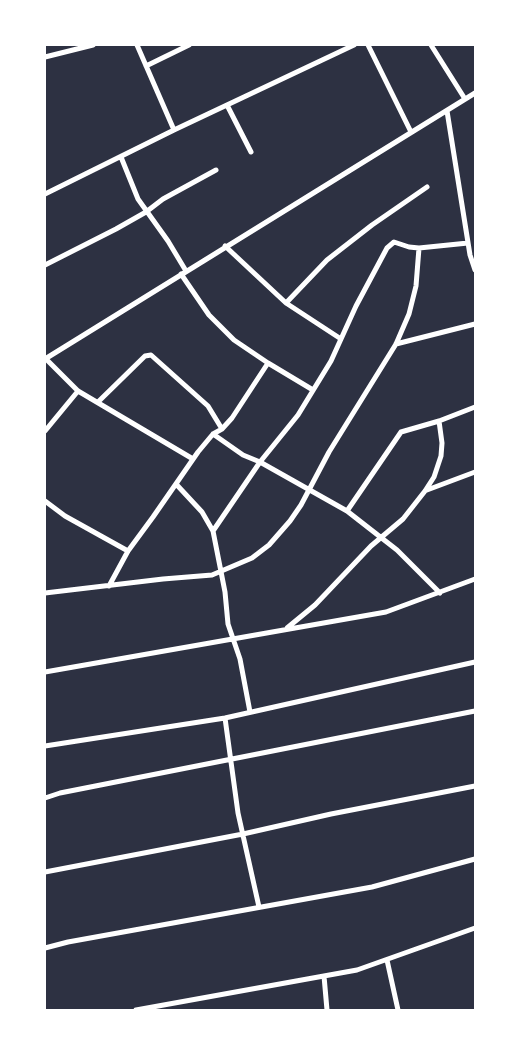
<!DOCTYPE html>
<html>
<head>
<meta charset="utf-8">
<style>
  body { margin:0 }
  #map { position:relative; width:520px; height:1055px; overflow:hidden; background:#2d3142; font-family:"Libre Baskerville",serif }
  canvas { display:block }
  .frame { position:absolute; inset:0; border:46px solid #fff; pointer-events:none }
</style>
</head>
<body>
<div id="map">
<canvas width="520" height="1055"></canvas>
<div class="frame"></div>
</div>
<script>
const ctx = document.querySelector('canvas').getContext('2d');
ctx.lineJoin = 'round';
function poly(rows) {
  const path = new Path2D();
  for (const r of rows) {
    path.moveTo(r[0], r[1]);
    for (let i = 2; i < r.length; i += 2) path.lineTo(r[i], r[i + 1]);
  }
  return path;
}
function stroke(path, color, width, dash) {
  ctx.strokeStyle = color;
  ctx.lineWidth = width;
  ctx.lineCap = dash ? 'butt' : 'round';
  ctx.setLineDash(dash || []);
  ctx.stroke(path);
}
stroke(poly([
  [137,45,174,130],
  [368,45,411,132],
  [431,45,465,99],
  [45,57,93,45],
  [146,66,189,45],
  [227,105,251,152],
  [447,111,470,255,475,270],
  [121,157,138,199,168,241,186,271],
  [45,194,174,130,354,45],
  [225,246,286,303,341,339],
  [45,265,116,229,146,212,163,199,216,170],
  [181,274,209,315,234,340,268,363,313,390],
  [286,303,327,260,372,225,427,187],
  [396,344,475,324],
  [45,359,475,93],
  [46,359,78,391,193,459],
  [98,402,145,356,151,355,208,406,222,429],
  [45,431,78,391],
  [213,434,243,455,260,462,347,511,397,550,440,593],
  [176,484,202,512,213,531,225,592,228,624,240,659,250,712],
  [427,490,475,472],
  [45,501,65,516,128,551],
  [347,511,401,432,439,421,475,407],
  [213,531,260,462,298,415,331,361,356,306,387,248,394,242,409,247,419,248,468,243],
  [109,586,128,551,153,517,198,452,213,434,222,429,232,418,268,363],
  [45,593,163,579,212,575,252,558,269,545,290,521,301,505,329,452,396,344,409,314,416,286,419,248],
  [287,628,315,605,371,546,403,519,425,491,434,477,441,456,442,443,439,421],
  [45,672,386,612,475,579],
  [225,718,238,813,259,907],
  [45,746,225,718,475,662],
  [45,798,60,793,475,711],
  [45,872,243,834,331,814,475,786],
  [45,948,68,942,372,887,475,859],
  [387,960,398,1010],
  [324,976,327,1010],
  [136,1010,357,970,475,928]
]), '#fff', 5);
</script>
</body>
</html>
